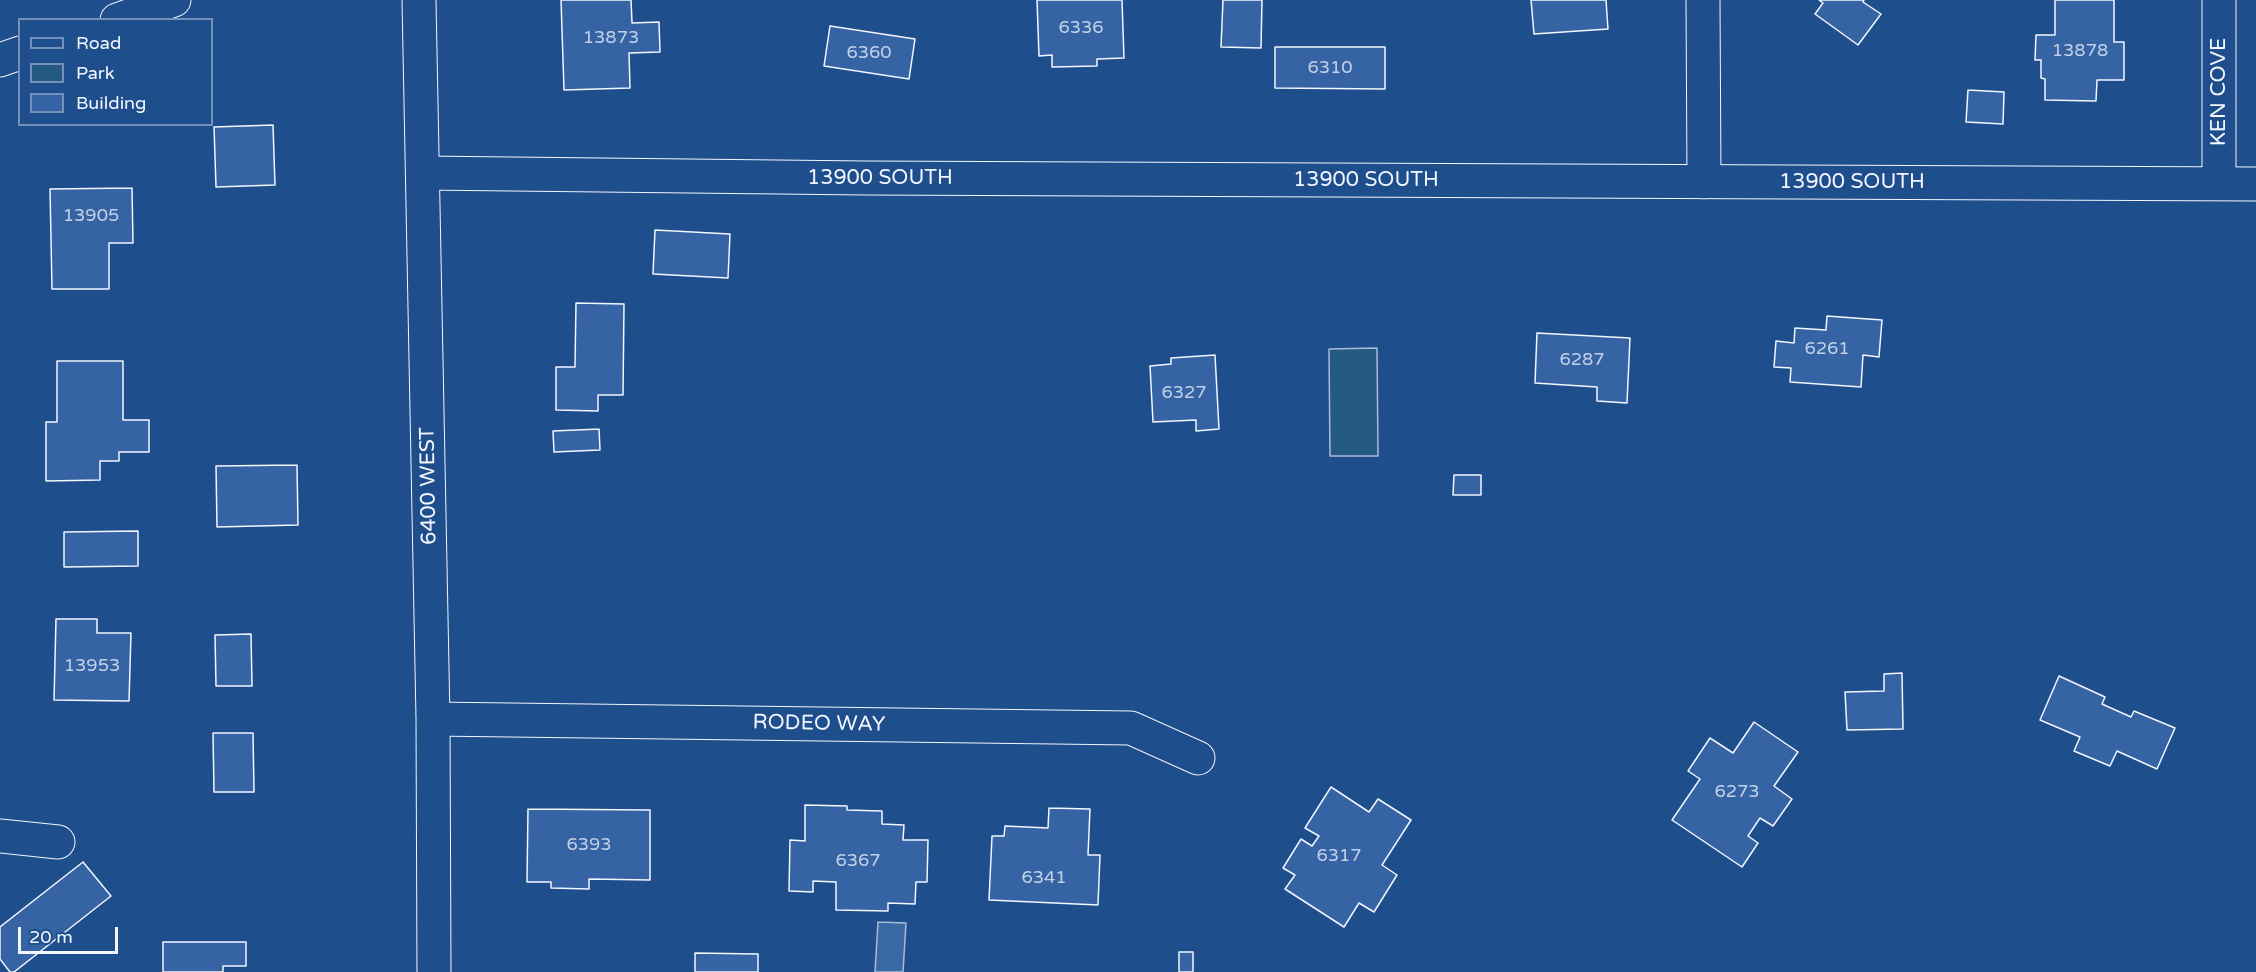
<!DOCTYPE html>
<html>
<head>
<meta charset="utf-8">
<style>
  body { margin:0 }
  #map { position:relative; width:2256px; height:972px; overflow:hidden; background:#1f4e8c; font-family:"Varela Round",sans-serif }
  canvas { display:block }
  .legend { position:absolute; left:18px; top:18px; width:195px; height:108px; box-sizing:border-box; background:#1f4e8c; border:2px solid #7391ba; margin:0; padding:8px 10px; list-style:none; font-size:18px; color:#f2f6ff }
  .legend li { display:flex; align-items:center; gap:12px; height:30px }
  .legend b { width:30px; border:2px solid #7391ba }
  .scale { position:absolute; left:18px; top:927px; width:100px; height:27px; box-sizing:border-box; border:3px solid #f2f6ff; border-top:0; padding-left:8px; font-size:18px; line-height:21px; white-space:nowrap; color:#f2f6ff; -webkit-text-stroke:4px #1f4e8c; paint-order:stroke }
</style>
</head>
<body>
<div id="map">
<canvas width="2256" height="972"></canvas>
<ul class="legend">
<li><b style="height:8px;background:#1f4e8c"></b>Road</li>
<li><b style="height:16px;background:#245a82"></b>Park</li>
<li><b style="height:16px;background:#3563a3"></b>Building</li>
</ul>
<div class="scale">20 m</div>
</div>
<script>
const ctx = document.querySelector('canvas').getContext('2d');
ctx.lineJoin = 'round';
function paint(path, color) {
  ctx.fillStyle = color;
  ctx.fill(path, 'evenodd');
}
function poly(rows) {
  const path = new Path2D();
  for (const r of rows) {
    path.moveTo(r[0], r[1]);
    for (let i = 2; i < r.length; i += 2) path.lineTo(r[i], r[i + 1]);
  }
  return path;
}
function stroke(path, color, width, dash) {
  ctx.strokeStyle = color;
  ctx.lineWidth = width;
  ctx.lineCap = dash ? 'butt' : 'round';
  ctx.setLineDash(dash || []);
  ctx.stroke(path);
}
function label(font, color, halo, rows, align = 'center') {
  ctx.font = font + ' "Varela Round",sans-serif';
  ctx.lineWidth = 4.5;
  ctx.setLineDash([]);
  ctx.textBaseline = 'middle';
  ctx.strokeStyle = halo;
  ctx.fillStyle = color;
  for (const [text, x, y, turn = 0] of rows) {
    ctx.save();
    ctx.translate(x, y);
    ctx.rotate((+turn || 0) * Math.PI / 180);
    ctx.textAlign = isNaN(turn) ? turn : align;
    if (halo) ctx.strokeText(text, 0, 0);
    ctx.fillText(text, 0, 0);
    ctx.restore();
  }
}
const green = poly([
  [1377,348,1378,456,1330,456,1329,349,1377,348]
]);
paint(green, '#245a82');
stroke(green, '#a8bbd7', 1.5);
const water = poly([
  [878,922,906,923,903,972,875,972,878,922]
]);
paint(water, '#3b69a3');
stroke(water, '#a8bbd7', 1.5);
const building = poly([
  [561,0,631,0,632,23,659,22,660,52,629,53,630,88,564,90,561,0],
  [1037,0,1122,0,1124,58,1097,59,1097,66,1052,67,1052,55,1039,56,1037,0],
  [1223,0,1262,0,1261,48,1221,47,1223,0],
  [1531,0,1606,0,1608,29,1534,34,1531,0],
  [1819,0,1864,0,1863,2,1881,14,1858,45,1815,14,1823,3,1819,0],
  [2055,0,2114,0,2114,42,2124,42,2124,80,2097,80,2096,101,2045,100,2045,79,2041,78,2041,60,2035,60,2036,35,2055,35,2055,0],
  [830,26,915,39,909,79,824,66,830,26],
  [1275,47,1385,47,1385,89,1275,88,1275,47],
  [1968,90,2004,92,2003,124,1966,122,1968,90],
  [273,125,275,185,216,187,214,127,273,125],
  [132,188,133,243,109,243,109,289,52,289,50,189,132,188],
  [655,230,730,234,728,278,653,274,655,230],
  [576,303,624,304,623,395,598,395,598,411,556,410,556,367,575,367,576,303],
  [1827,316,1882,320,1879,357,1863,355,1861,387,1790,382,1791,368,1774,367,1776,341,1794,343,1795,328,1826,330,1827,316],
  [1537,333,1630,338,1627,403,1597,401,1597,387,1535,383,1537,333],
  [1215,355,1219,429,1196,431,1196,420,1153,422,1150,366,1171,364,1171,358,1215,355],
  [57,361,123,361,123,420,149,420,149,452,119,452,119,461,100,461,100,480,46,481,46,422,57,422,57,361],
  [599,429,600,450,554,452,553,431,599,429],
  [297,465,298,525,217,527,216,466,297,465],
  [1454,475,1481,475,1481,495,1453,495,1454,475],
  [138,531,138,566,64,567,64,532,138,531],
  [56,619,97,619,97,633,131,633,129,701,54,700,56,619],
  [251,634,252,686,216,686,215,635,251,634],
  [1902,673,1903,729,1847,730,1845,692,1884,691,1884,674,1902,673],
  [2059,676,2105,697,2102,704,2131,717,2134,711,2175,728,2157,769,2117,751,2110,766,2074,751,2080,737,2040,720,2059,676],
  [1754,722,1798,752,1774,786,1792,799,1773,826,1760,818,1748,836,1758,843,1742,867,1672,820,1700,779,1688,771,1710,738,1733,753,1754,722],
  [213,733,253,733,254,792,214,792,213,733],
  [1331,787,1369,812,1378,799,1411,820,1382,865,1397,875,1374,912,1359,903,1344,927,1285,889,1295,875,1283,868,1301,839,1312,846,1319,836,1305,828,1331,787],
  [805,805,847,806,847,810,882,811,882,824,904,825,903,840,928,840,927,882,916,882,915,904,888,903,888,911,836,910,836,882,813,881,813,892,789,891,790,840,805,841,805,805],
  [1049,808,1090,809,1088,855,1100,855,1098,905,989,900,992,836,1004,836,1005,826,1048,828,1049,808],
  [528,809,650,810,650,880,589,879,589,889,551,888,551,882,527,882,528,809],
  [83,862,111,896,14,972,10,972,0,959,0,927,83,862],
  [163,942,246,942,246,966,223,966,223,972,163,972,163,942],
  [1179,952,1193,952,1193,972,1179,972,1179,952],
  [695,953,758,954,758,972,695,972,695,953]
]);
paint(building, '#3563a3');
stroke(building, '#f2f6ff', 1.5);
const minor = poly([
  [419,0,433,719,434,972],
  [1703,0,1704,182],
  [2219,0,2219,184],
  [117,20,174,0],
  [0,60,20,53],
  [423,173,866,178,2256,184],
  [433,719,1131,728,1198,758],
  [0,836,58,842]
]);
stroke(minor, '#f2f6ff', 35);
stroke(minor, '#1f4e8c', 33);
label('18px', '#c3d1e8', null, [
  ["6336",1081,28],
  ["13873",611,38],
  ["13878",2080,51],
  ["6360",869,53],
  ["6310",1330,68],
  ["13905",91,216],
  ["6261",1827,349],
  ["6287",1582,360],
  ["6327",1184,393],
  ["13953",92,666],
  ["6273",1737,792],
  ["6393",589,845],
  ["6317",1339,856],
  ["6367",858,861],
  ["6341",1044,878]
]);
label('21px', '#f2f6ff', '#1f4e8c', [
  ["KEN COVE",2219,92,-90],
  ["13900 SOUTH",880,178],
  ["13900 SOUTH",1366,180],
  ["13900 SOUTH",1852,182],
  ["6400 WEST",429,486,-91],
  ["RODEO WAY",819,724,1]
]);
</script>
</body>
</html>
